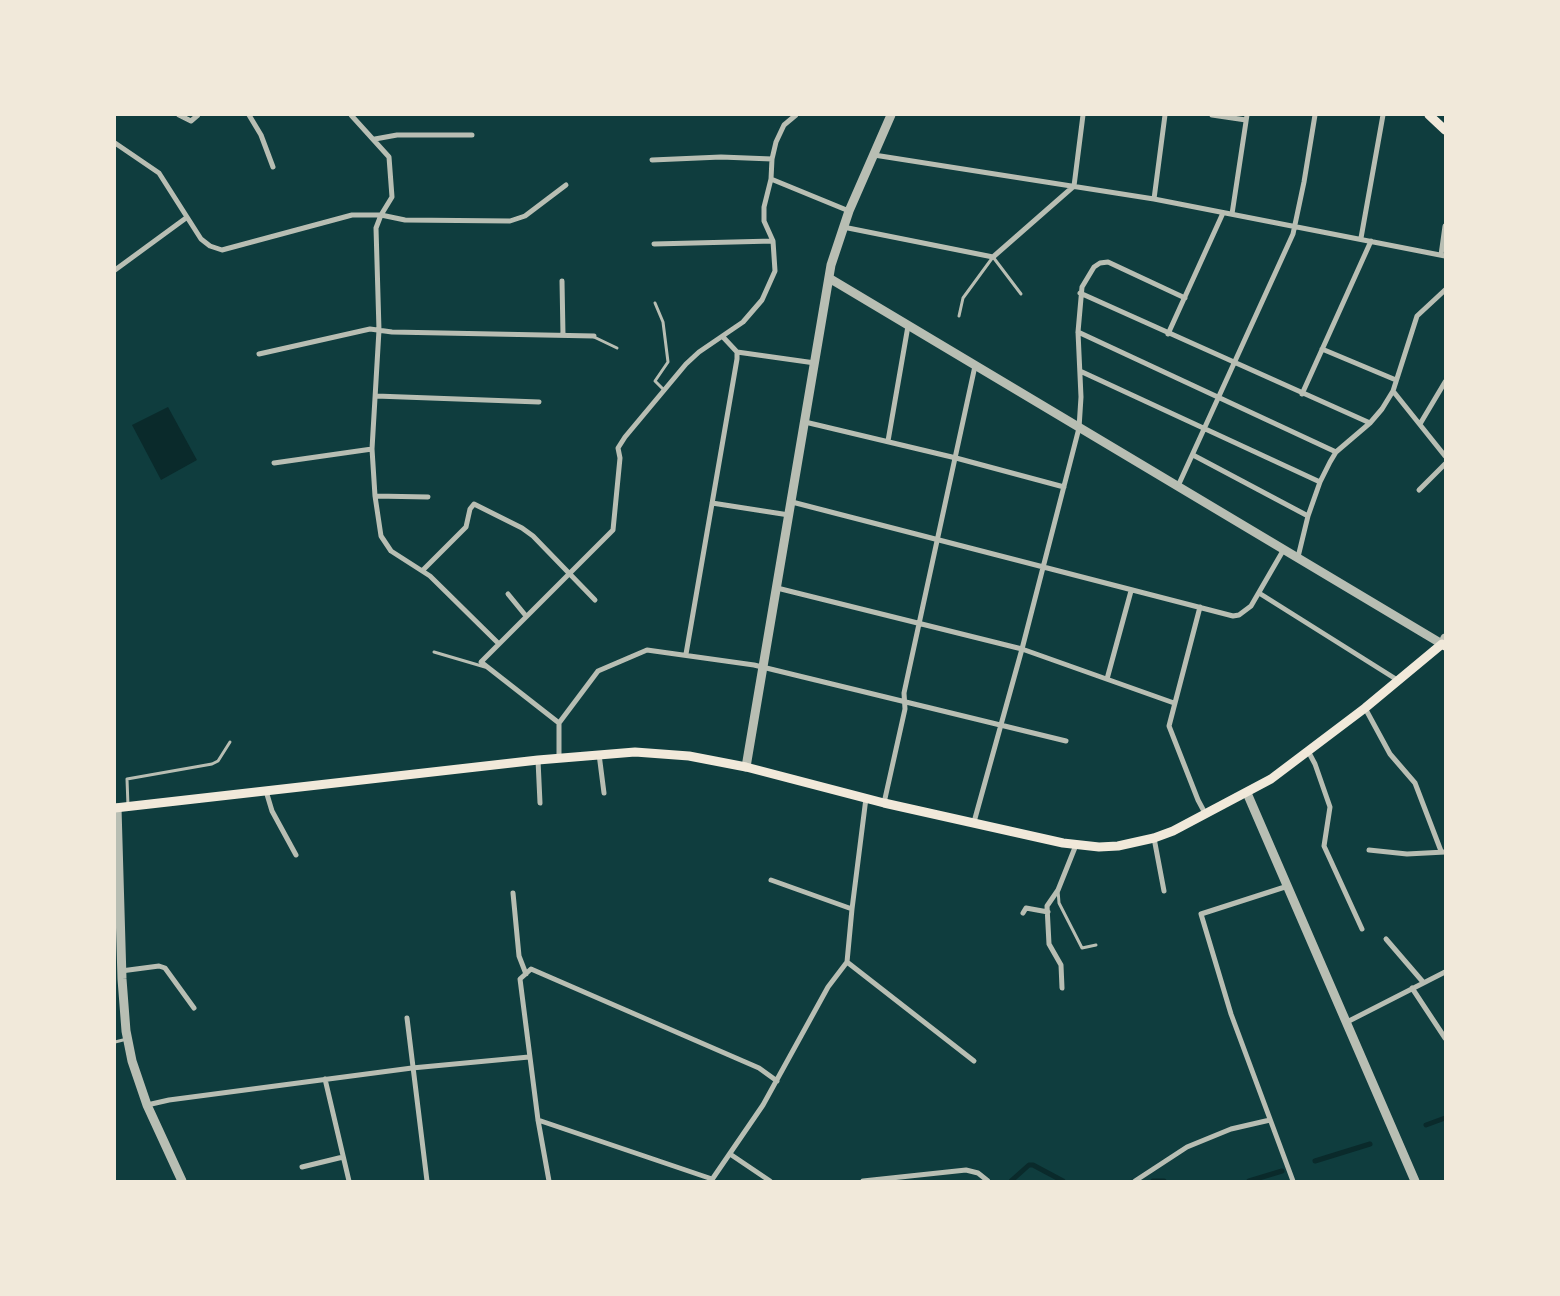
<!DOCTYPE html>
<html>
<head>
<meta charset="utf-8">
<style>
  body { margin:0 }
  #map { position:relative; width:1560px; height:1296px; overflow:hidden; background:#0f3d3e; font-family:"Golos Text",sans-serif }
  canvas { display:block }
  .frame { position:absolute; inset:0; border:116px solid #f1e9da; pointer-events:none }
</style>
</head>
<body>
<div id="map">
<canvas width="1560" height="1296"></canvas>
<div class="frame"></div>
</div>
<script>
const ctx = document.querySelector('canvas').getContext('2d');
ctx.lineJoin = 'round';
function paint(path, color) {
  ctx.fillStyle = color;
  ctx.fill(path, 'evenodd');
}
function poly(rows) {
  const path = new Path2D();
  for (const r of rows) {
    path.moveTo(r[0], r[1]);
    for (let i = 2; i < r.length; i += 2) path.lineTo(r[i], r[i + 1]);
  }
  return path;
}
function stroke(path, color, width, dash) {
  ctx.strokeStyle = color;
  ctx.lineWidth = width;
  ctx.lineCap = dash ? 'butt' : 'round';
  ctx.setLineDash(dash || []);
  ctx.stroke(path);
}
paint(poly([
  [168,407,197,460,161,480,132,425]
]), '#0a2a2b');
stroke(poly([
  [1426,1125,1445,1118],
  [1315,1161,1370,1144],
  [1011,1181,1029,1165,1033,1165,1063,1181],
  [1153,1181,1164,1181],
  [1249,1181,1282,1171]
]), '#0a2a2b', 5);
stroke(poly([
  [655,303,663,322,668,362,655,381,664,390],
  [959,316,963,298,993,257,1021,294],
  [594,337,617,348],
  [434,652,485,667],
  [128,806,127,779,212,764,218,761,230,742],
  [1058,890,1059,903,1082,948,1096,945],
  [115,1042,127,1039]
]), '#b8beb3', 3);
stroke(poly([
  [179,115,191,121,198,115],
  [249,115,261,135,273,167],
  [351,115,389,157,392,197,381,215,376,228,379,330,372,449,375,496,381,536,391,551,430,576,498,643],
  [1212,115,1246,120],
  [375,139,397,135,472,135],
  [115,143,159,173,201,239,210,246,222,250,352,215,381,215,405,220,510,221,525,216,566,185],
  [874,155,1154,199,1445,256],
  [652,160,721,157,772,159],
  [771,179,849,211],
  [1154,199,1165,115],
  [1232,214,1247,115],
  [843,227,993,257,1074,186,1083,115],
  [1361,238,1383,115],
  [654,244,773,241],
  [1441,255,1445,226],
  [115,270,186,218],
  [562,281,563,335],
  [1080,293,1370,423],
  [1078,332,1336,452],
  [1168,334,1223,213],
  [1322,349,1396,380],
  [737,352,815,363],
  [259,354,370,329,392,332,594,336],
  [1080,371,1320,482],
  [1393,391,1445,456],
  [1302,394,1371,241],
  [376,396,539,402],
  [805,422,956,458,1064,487],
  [1420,424,1445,382],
  [888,441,908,326],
  [1193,455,1308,516],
  [274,463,372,449],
  [1178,486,1293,234,1304,182,1315,115],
  [1419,490,1445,464],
  [375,496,428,497],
  [792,502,1233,616,1239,615,1251,606,1284,549],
  [712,503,789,515],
  [1298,557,1308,516,1320,482,1330,462,1336,452,1370,423,1382,409,1393,391,1417,316,1445,290],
  [423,570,466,527,470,509,474,504,522,528,533,536,595,600],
  [777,588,1022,649,1174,703],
  [1259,593,1399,681],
  [508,594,526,616],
  [1200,607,1169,726,1198,800,1206,815],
  [686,654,737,359,737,352,723,337],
  [1107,679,1131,591],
  [1365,708,1390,754,1415,783,1441,851],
  [559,723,481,662,613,530,620,458,618,448,625,437,686,364,699,352,743,322,762,300,775,271,773,241,764,221,764,207,771,179,772,159,776,142,784,125,796,115],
  [1308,751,1315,764,1330,807,1324,846,1362,929],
  [599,754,604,793],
  [559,758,559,723,598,671,647,650,754,665,1066,741],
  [538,760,540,803],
  [266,791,272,811,296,855],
  [884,803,905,709,904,693,975,366],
  [974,822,1022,649,1079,428,1081,397,1078,332,1082,287,1094,267,1100,263,1108,262,1185,298],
  [1154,838,1164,891],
  [1369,850,1407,854,1445,852],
  [771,880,852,909],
  [1288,886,1201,914,1231,1014,1293,1181],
  [513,893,519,956,526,974],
  [1023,913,1026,908,1048,912],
  [1386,939,1423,982],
  [847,962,974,1061],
  [121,971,159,966,165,968,194,1008],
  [1062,988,1061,965,1049,944,1047,906,1058,890,1076,845],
  [1412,988,1445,1038],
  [407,1018,427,1181],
  [1347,1022,1445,972],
  [325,1079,349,1181],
  [147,1105,169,1100,412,1068,529,1057],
  [538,1120,712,1179],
  [730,1154,770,1181],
  [302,1167,343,1157],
  [549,1181,538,1120,520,979,531,969,759,1068,777,1081],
  [711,1181,763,1105,828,987,847,962,852,909,866,798],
  [863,1181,966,1170,978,1173,988,1181],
  [1135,1181,1187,1147,1231,1129,1270,1120]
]), '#b8beb3', 5);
stroke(poly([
  [829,278,1442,644,1445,638],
  [746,767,831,265,849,211,891,115],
  [1247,793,1415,1181],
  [117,808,122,979,126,1031,132,1061,147,1105,182,1181]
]), '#b8beb3', 9);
stroke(poly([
  [1429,115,1445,130],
  [115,808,538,760,635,752,689,756,746,767,884,803,1063,843,1099,847,1118,846,1154,838,1173,831,1271,779,1365,708,1442,644,1445,646]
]), '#f1e9da', 9);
</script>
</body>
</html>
